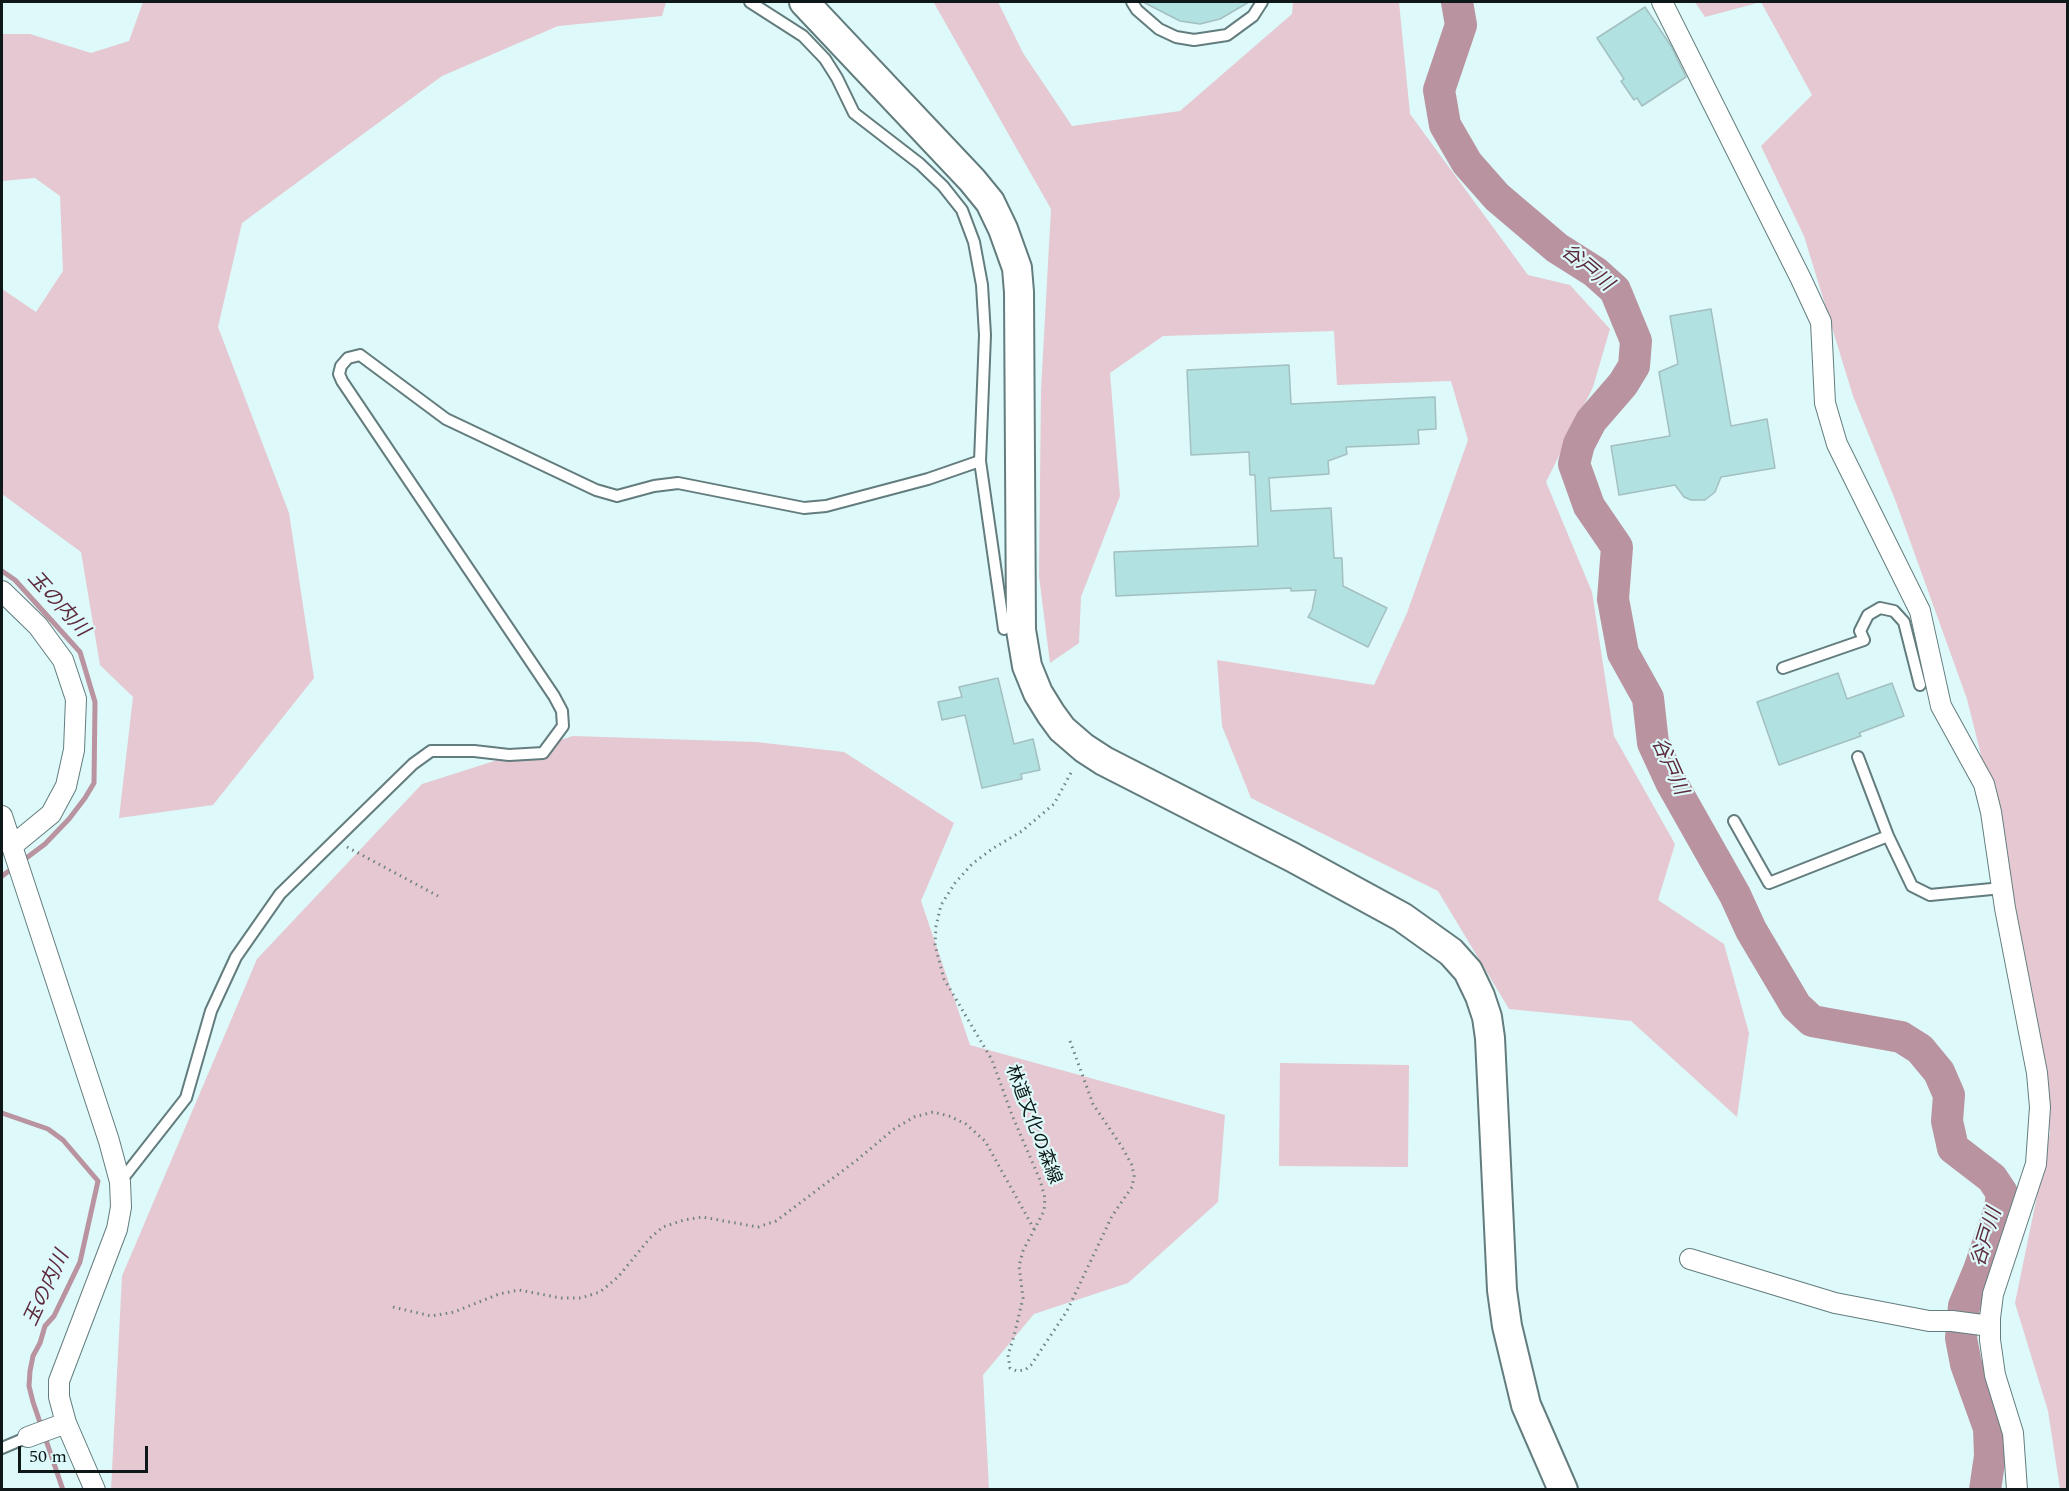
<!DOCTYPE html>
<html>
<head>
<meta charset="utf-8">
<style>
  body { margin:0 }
  #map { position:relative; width:2069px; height:1491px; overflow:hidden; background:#ddf9f9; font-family:Spectral,serif }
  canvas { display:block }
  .frame { position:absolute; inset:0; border:3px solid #0e1818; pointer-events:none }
  .scale { position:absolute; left:18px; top:1446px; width:130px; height:27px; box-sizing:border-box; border:3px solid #0e1818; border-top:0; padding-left:8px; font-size:18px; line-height:21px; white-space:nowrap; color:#0e1818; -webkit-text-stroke:4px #ddf9f9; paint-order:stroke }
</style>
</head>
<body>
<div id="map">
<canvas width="2069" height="1491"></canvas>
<div class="frame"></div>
<div class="scale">50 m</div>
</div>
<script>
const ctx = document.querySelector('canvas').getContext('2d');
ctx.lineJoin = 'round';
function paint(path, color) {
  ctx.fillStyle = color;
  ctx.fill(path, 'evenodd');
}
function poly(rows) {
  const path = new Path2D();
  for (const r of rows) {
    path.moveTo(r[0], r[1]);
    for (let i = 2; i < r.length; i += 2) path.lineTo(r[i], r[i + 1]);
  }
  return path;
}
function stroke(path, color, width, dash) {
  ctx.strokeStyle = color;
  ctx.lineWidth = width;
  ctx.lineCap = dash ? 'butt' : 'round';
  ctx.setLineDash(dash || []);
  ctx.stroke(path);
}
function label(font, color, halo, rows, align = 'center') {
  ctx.font = font + ' Spectral,"Noto Sans JP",serif';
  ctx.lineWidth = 4.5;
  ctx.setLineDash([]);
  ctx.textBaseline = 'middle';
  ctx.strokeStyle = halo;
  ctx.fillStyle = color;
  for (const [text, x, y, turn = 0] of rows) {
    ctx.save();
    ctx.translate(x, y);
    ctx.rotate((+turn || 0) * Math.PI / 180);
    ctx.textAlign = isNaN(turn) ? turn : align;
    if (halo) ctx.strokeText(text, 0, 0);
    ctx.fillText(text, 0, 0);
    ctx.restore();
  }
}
paint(poly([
  [143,2,666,2,662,16,558,26,442,76,242,223,218,327,289,513,314,678,213,805,119,818,133,697,100,665,81,552,2,494,2,289,36,312,63,271,60,196,35,178,2,181,2,35,3,34,30,34,91,53,129,41],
  [930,2,998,2,1023,53,1072,126,1180,111,1292,14,1293,2,1399,2,1410,114,1528,275,1570,285,1610,329,1593,387,1546,482,1592,592,1614,736,1675,844,1658,900,1724,944,1749,1033,1737,1117,1631,1021,1509,1009,1438,891,1251,798,1222,726,1217,660,1374,685,1407,613,1468,440,1451,381,1337,385,1334,331,1163,336,1110,373,1120,496,1081,597,1079,643,1050,663,1039,576,1041,390,1051,209,934,3],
  [1695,2,2067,2,2067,1489,2060,1489,2048,1411,2015,1303,2050,1133,2004,847,1967,699,1896,502,1853,396,1804,236,1761,146,1812,95,1761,2,1705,17],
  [573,736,756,742,844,752,954,823,921,901,970,1045,1225,1115,1218,1202,1128,1283,1034,1314,983,1375,989,1489,111,1490,122,1276,257,959,422,784],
  [1280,1063,1409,1065,1408,1167,1279,1166]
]), '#e5c8d1');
stroke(poly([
  [2,571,15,580,80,652,95,702,94,783,85,798,69,819,45,844,21,862],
  [2,876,13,868],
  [2,1113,48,1129,63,1140,98,1181,80,1262,54,1316,45,1326,40,1343,33,1356,30,1371,29,1386,33,1402,63,1490]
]), '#b9939f', 5);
stroke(poly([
  [1457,2,1461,25,1439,90,1445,125,1467,163,1497,197,1557,248,1595,272,1615,290,1636,341,1634,366,1623,384,1591,421,1579,444,1574,464,1589,506,1617,547,1613,599,1623,653,1648,698,1653,743,1671,782,1735,895,1751,930,1796,1006,1812,1021,1901,1037,1920,1049,1939,1072,1949,1095,1947,1121,1953,1148,1992,1178,2002,1193,2000,1209,1979,1270,1964,1306,1961,1338,1966,1364,1989,1428,1990,1456,1985,1490]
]), '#b9939f', 32);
const building = poly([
  [1143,2,1249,2,1220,19,1200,24,1180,21,1143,2],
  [1645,7,1671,46,1686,77,1642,106,1637,98,1634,100,1621,81,1624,79,1597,38,1645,7],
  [1711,309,1731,426,1767,419,1775,468,1721,477,1715,492,1705,500,1691,500,1684,497,1675,485,1619,495,1611,446,1670,436,1659,372,1678,364,1670,316,1711,309],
  [1289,365,1291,404,1435,397,1436,429,1418,430,1419,444,1346,447,1347,454,1328,461,1329,474,1269,478,1271,511,1331,508,1334,558,1342,558,1343,586,1387,608,1368,647,1308,617,1312,610,1316,590,1291,591,1291,588,1116,596,1114,552,1258,546,1255,475,1250,475,1249,452,1191,455,1187,370,1289,365],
  [1838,673,1847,699,1892,683,1904,716,1859,733,1861,736,1779,765,1757,702,1838,673],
  [998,678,1014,744,1033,739,1040,770,1021,774,1022,779,982,788,965,715,942,720,938,702,962,697,959,687,998,678]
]);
paint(building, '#b2e1e2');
stroke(building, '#a4bfbf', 1.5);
const lane = poly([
  [750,2,803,36,825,59,837,78,854,113,920,164,943,186,962,210,974,242,982,285,985,335,980,461,1004,629],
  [1132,2,1137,10,1159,29,1176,37,1194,40,1227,35,1253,16,1262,2],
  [1783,668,1864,640,1860,631,1868,615,1880,608,1894,611,1904,622,1920,685],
  [1858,757,1888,836],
  [1734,821,1769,883,1888,836,1912,886,1930,895,2002,888],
  [120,1182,186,1098,211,1011,236,957,280,894,413,764,431,751,474,751,509,755,543,753,563,726,562,711,554,696,342,381,339,374,341,366,348,358,360,355,446,419,596,490,617,496,654,486,678,483,804,508,826,506,928,479,980,461],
  [2,1448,28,1437]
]);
const street = poly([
  [1662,2,1801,279,1821,322,1825,403,1837,444,1920,611,1941,706,1984,784,1991,812,2005,908,2037,1073,2040,1107,2036,1164,1993,1294,1990,1318,1990,1340,1995,1375,2013,1433,2017,1490],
  [2,591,38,626,63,660,76,699,74,750,66,786,51,814,12,846],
  [2,816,109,1141,120,1182,121,1207,117,1229,59,1381,59,1397,66,1423,95,1490],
  [1690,1259,1835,1303,1929,1321,1952,1321,1990,1326],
  [28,1437,66,1423]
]);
const secondary = poly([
  [804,2,972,180,990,202,1003,229,1017,268,1019,292,1021,630,1027,666,1038,693,1051,714,1062,729,1084,748,1104,761,1292,857,1402,917,1451,952,1468,971,1480,996,1487,1017,1490,1038,1502,1290,1507,1326,1526,1405,1563,1490]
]);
stroke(lane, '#637c7d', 14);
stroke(street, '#637c7d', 22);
stroke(secondary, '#637c7d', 32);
stroke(poly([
  [347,847,438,896],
  [1070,1041,1093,1104,1122,1147,1132,1165,1134,1176,1132,1187,1112,1216,1067,1311,1031,1365,1025,1370,1017,1371,1010,1368,1008,1355,1014,1336,1023,1298,1019,1266,1023,1251,1044,1211,1045,1198,1040,1180,1012,1115,992,1060,944,979,935,945,936,926,941,905,955,883,972,864,992,849,1022,831,1054,804,1073,769],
  [393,1307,431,1316,454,1312,499,1294,519,1290,561,1298,581,1298,600,1292,618,1277,650,1238,663,1227,684,1220,702,1217,758,1227,776,1221,857,1160,894,1129,914,1117,933,1112,949,1116,966,1124,985,1141,1034,1229]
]), '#708282', 3, [1.5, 4.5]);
stroke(lane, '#fff', 10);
stroke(street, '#fff', 20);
stroke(secondary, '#fff', 28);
label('18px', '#0e1818', '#ddf9f9', [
  ["林道文化の森線",1032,1125,69]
]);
label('italic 20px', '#5d293d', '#ddf9f9', [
  ["谷戸川",1586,269,40],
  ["玉の内川",57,605,48],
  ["谷戸川",1668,767,66],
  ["谷戸川",1988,1238,-73],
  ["玉の内川",48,1289,-65]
]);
</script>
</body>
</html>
